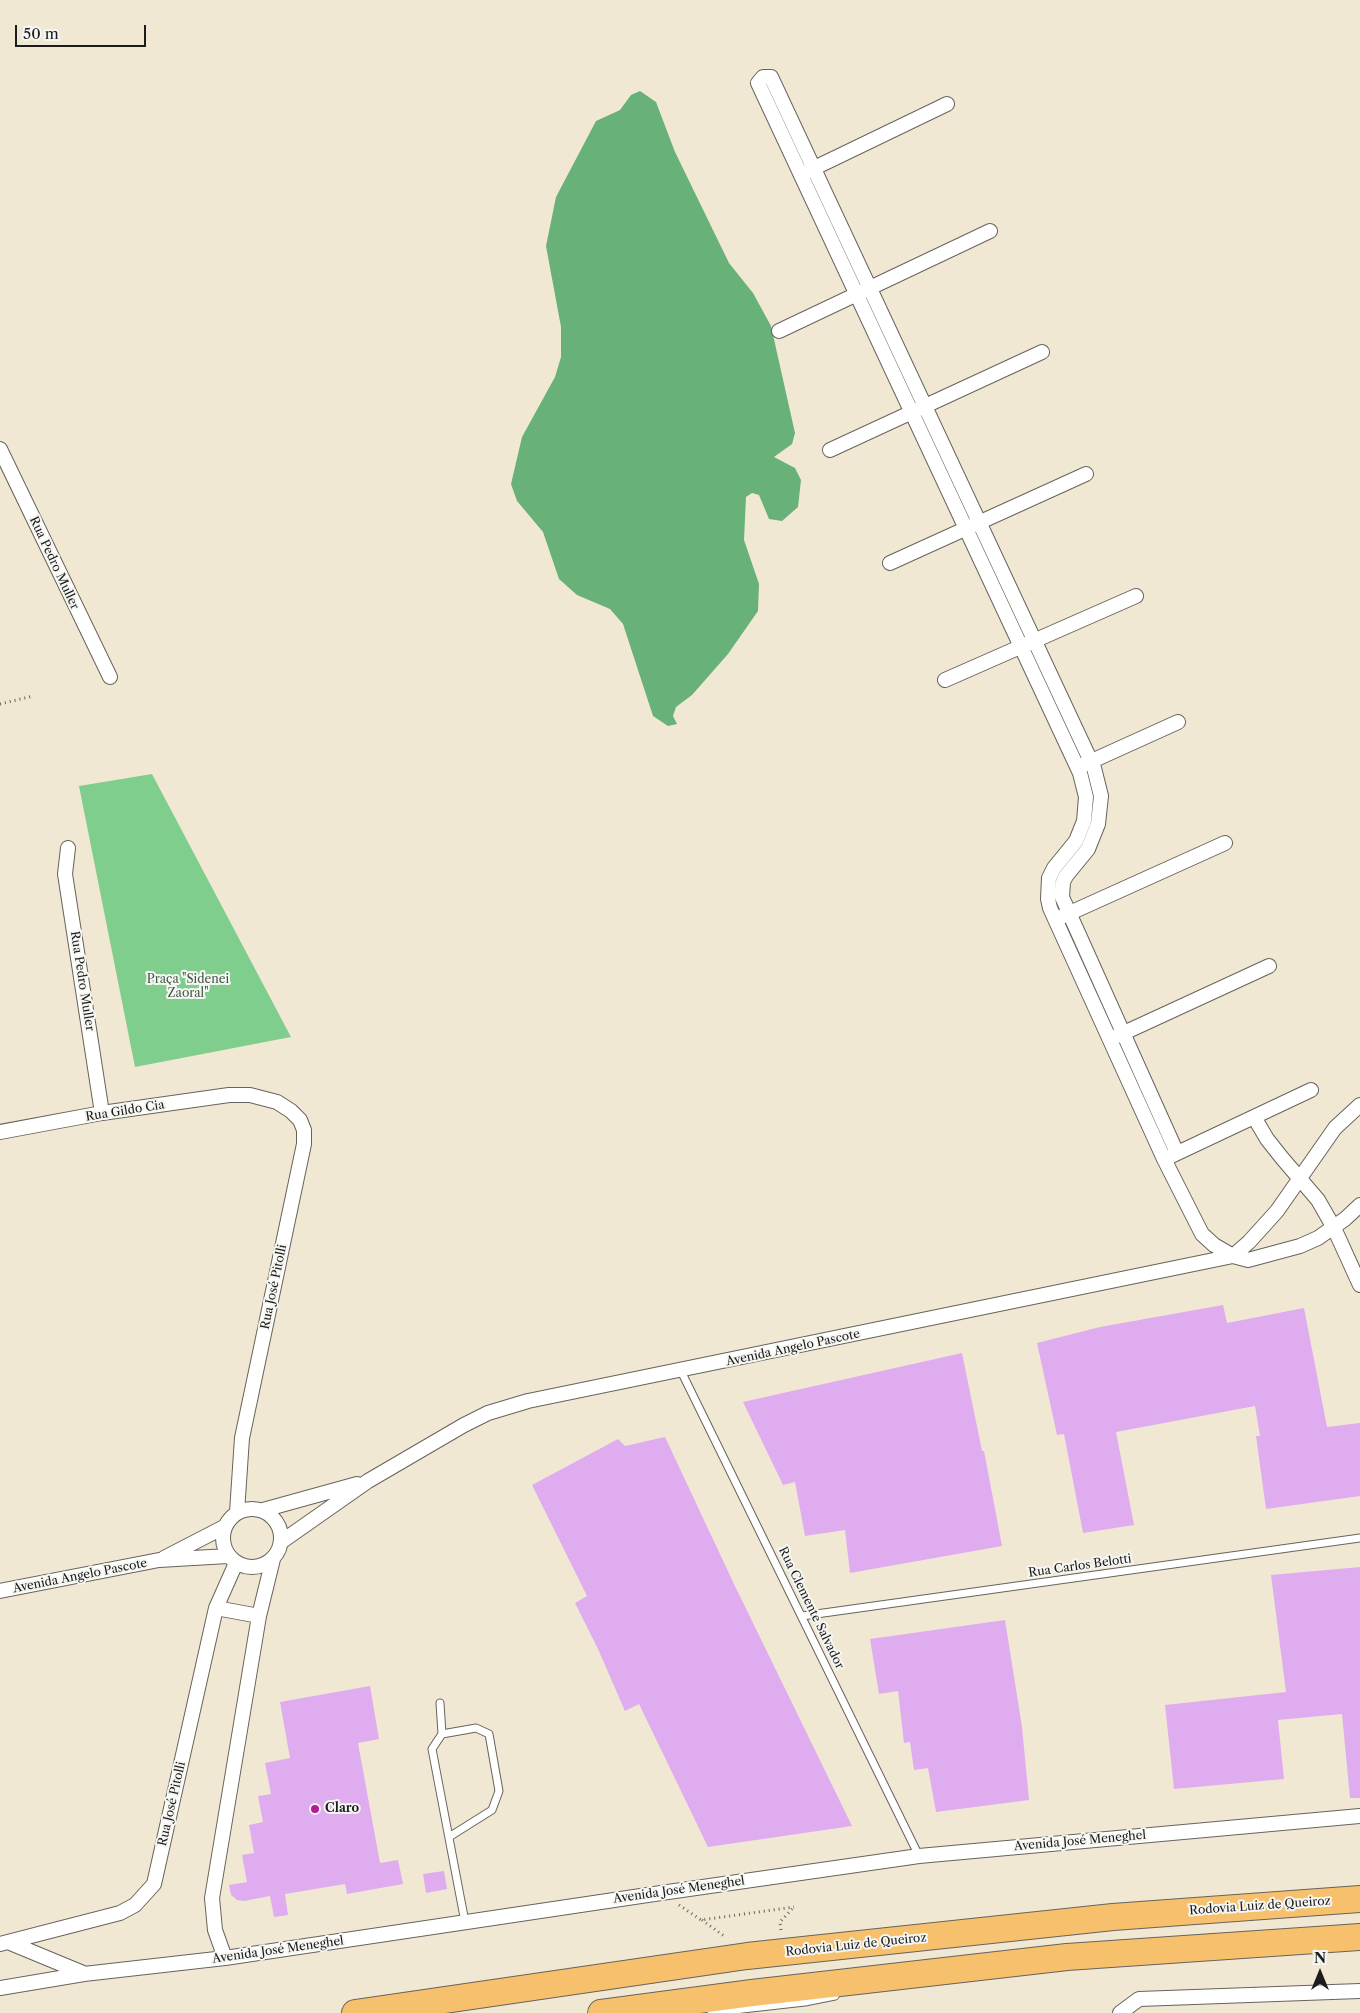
<!DOCTYPE html>
<html>
<head>
<meta charset="utf-8">
<style>
  body { margin:0 }
  #map { position:relative; width:1360px; height:2013px; overflow:hidden; background:#f1e8d4; font-family:"Libre Caslon Text",serif }
  canvas { display:block }
  .north { position:absolute; left:1295px; top:1948px; width:50px; height:50px; -webkit-text-stroke:4px #f6f6f2; paint-order:stroke; rotate:0deg; font-size:14px; font-weight:700; line-height:20px; text-align:center; color:#1c1c1c }
  .north::after { content:''; display:block; margin:auto; width:18px; height:22px; background:#1c1c1c; clip-path:polygon(50% 0,100% 100%,50% 72%,0 100%) }
  .scale { position:absolute; left:15px; top:25px; width:131px; height:22px; box-sizing:border-box; border:2px solid #1c1c1c; border-top:0; padding-left:6px; font-size:15px; line-height:18px; white-space:nowrap; color:#1c1c1c; -webkit-text-stroke:4px #f6f6f2; paint-order:stroke }
</style>
</head>
<body>
<div id="map">
<canvas width="1360" height="2013"></canvas>
<div class="north">N</div>
<div class="scale">50 m</div>
</div>
<script>
const ctx = document.querySelector('canvas').getContext('2d');
ctx.lineJoin = 'round';
function paint(path, color) {
  ctx.fillStyle = color;
  ctx.fill(path, 'evenodd');
}
function poly(rows) {
  const path = new Path2D();
  for (const r of rows) {
    if (r.length === 3) {
      path.moveTo(r[0] + r[2], r[1]);
      path.arc(r[0], r[1], r[2], 0, 2 * Math.PI);
      continue;
    }
    path.moveTo(r[0], r[1]);
    for (let i = 2; i < r.length; i += 2) path.lineTo(r[i], r[i + 1]);
  }
  return path;
}
function stroke(path, color, width, dash) {
  ctx.strokeStyle = color;
  ctx.lineWidth = width;
  ctx.lineCap = dash ? 'butt' : 'round';
  ctx.setLineDash(dash || []);
  ctx.stroke(path);
}
function label(font, color, halo, rows, align = 'center') {
  ctx.font = font + ' "Libre Caslon Text",serif';
  ctx.lineWidth = 4;
  ctx.setLineDash([]);
  ctx.textBaseline = 'middle';
  ctx.strokeStyle = halo;
  ctx.fillStyle = color;
  for (const [text, x, y, turn = 0] of rows) {
    ctx.save();
    ctx.translate(x, y);
    ctx.rotate((+turn || 0) * Math.PI / 180);
    ctx.textAlign = isNaN(turn) ? turn : align;
    if (halo) ctx.strokeText(text, 0, 0);
    ctx.fillText(text, 0, 0);
    ctx.restore();
  }
}
paint(poly([
  [152,774,291,1037,135,1067,79,786]
]), '#80ce8d');
paint(poly([
  [640,91,656,102,675,152,729,263,753,293,771,326,795,433,792,444,774,457,795,468,801,480,798,507,782,521,769,519,759,495,752,493,746,497,744,540,759,584,758,611,728,654,692,695,676,707,673,716,677,724,668,726,653,716,623,624,610,609,577,595,559,579,543,532,517,501,511,484,522,437,555,377,561,357,561,327,546,246,556,197,596,121,620,110,631,95]
]), '#68b178');
paint(poly([
  [1223,1305,1227,1323,1304,1308,1327,1427,1360,1423,1360,1496,1266,1509,1256,1436,1260,1436,1255,1406,1116,1432,1134,1525,1083,1533,1064,1434,1057,1435,1037,1343,1100,1327],
  [962,1353,982,1451,984,1451,1002,1546,850,1573,845,1530,805,1536,795,1482,783,1485,743,1402],
  [665,1437,734,1584,852,1826,708,1847,639,1704,625,1711,598,1649,575,1603,587,1596,532,1485,618,1439,625,1446],
  [1360,1567,1360,1798,1350,1798,1342,1714,1278,1720,1284,1779,1174,1789,1165,1705,1286,1692,1271,1575],
  [1005,1620,1022,1727,1029,1800,936,1812,928,1768,914,1770,910,1742,904,1743,898,1691,879,1694,870,1639],
  [370,1686,379,1739,358,1743,380,1863,398,1860,403,1884,347,1894,345,1884,285,1894,288,1915,274,1917,270,1896,244,1901,237,1900,231,1895,229,1885,247,1882,242,1855,254,1853,249,1825,263,1822,258,1796,271,1794,265,1763,290,1758,280,1702],
  [444,1871,447,1889,426,1893,423,1874]
]), '#dfacf0');
const service = poly([
  [681,1371,919,1856],
  [802,1616,1360,1538],
  [440,1703,442,1734,432,1749,465,1922],
  [442,1734,476,1728,489,1734,499,1791,492,1810,449,1837],
  [711,2011,734,2010,805,2002,835,1996]
]);
const minor = poly([
  [806,172,947,104],
  [779,331,990,231],
  [0,449,110,677],
  [830,450,1042,352],
  [890,563,1086,474],
  [945,680,1136,596],
  [1083,765,1178,722],
  [68,848,65,874,102,1113],
  [1061,917,1225,843],
  [1115,1037,1269,966],
  [1254,1117,1267,1139,1282,1158,1318,1200,1334,1228,1360,1285],
  [0,1132,102,1113,229,1095,250,1095,277,1102,291,1111,300,1120,304,1130,304,1144,242,1438,237,1512],
  [1177,1153,1062,897,1063,882,1066,876,1088,849,1098,824,1101,796,1094,768,771,77,763,77,758,83,1080,773,1086,797,1084,821,1076,841,1054,868,1049,878,1048,899,1050,908,1164,1159,1202,1234,1214,1245,1233,1256],
  [1169,1157,1311,1090],
  [1233,1256,1249,1242,1277,1211,1335,1128,1360,1105],
  [252,1538,29],
  [263,1510,357,1484],
  [281,1542,368,1481,464,1425,488,1413,528,1401,1233,1256,1248,1260,1300,1246,1318,1238,1345,1219,1360,1205],
  [164,1558,224,1527],
  [0,1591,159,1560,228,1556],
  [216,1608,259,1616],
  [8,1942,83,1973],
  [0,1944,120,1913,135,1905,154,1884,216,1608,236,1563],
  [225,1958,215,1930,212,1898,259,1616,273,1559],
  [0,1988,84,1974,225,1958,661,1893,919,1856,1360,1816],
  [1120,2013,1139,1999,1360,1991]
]);
const motorway = poly([
  [355,2013,747,1956,1113,1917,1360,1899],
  [601,2013,752,1993,1067,1957,1360,1937]
]);
stroke(service, '#67635c', 9);
stroke(minor, '#67635c', 16);
stroke(motorway, '#67635c', 28);
stroke(poly([
  [0,704,33,696],
  [679,1905,701,1920,794,1907],
  [702,1920,724,1936],
  [781,1930,780,1922,793,1908]
]), '#67635c', 3, [1, 4]);
stroke(service, '#fff', 7);
stroke(minor, '#fff', 14);
stroke(motorway, '#f7c06c', 26);
for (const [x, y, r, color] of [
  [315,1809,5,"#b5179e"]
]) {
  const dot = new Path2D();
  dot.arc(x, y, r, 0, 2 * Math.PI);
  ctx.fillStyle = color;
  ctx.fill(dot);
  stroke(dot, '#f6f6f2', 2);
}
label('12px', '#1c1c1c', '#f6f6f2', [
  ["Rua Pedro Muller",54,563,65],
  ["Rua Pedro Muller",82,981,81],
  ["Rua Gildo Cia",125,1111,-9],
  ["Rua José Pitolli",274,1287,-78],
  ["Avenida Angelo Pascote",793,1348,-12],
  ["Rua Carlos Belotti",1080,1566,-8],
  ["Avenida Angelo Pascote",80,1576,-11],
  ["Rua Clemente Salvador",811,1608,64],
  ["Rua José Pitolli",172,1804,-77],
  ["Avenida José Meneghel",1080,1841,-5],
  ["Avenida José Meneghel",679,1890,-8],
  ["Rodovia Luiz de Queiroz",1260,1906,-4],
  ["Rodovia Luiz de Queiroz",856,1945,-6],
  ["Avenida José Meneghel",278,1950,-8]
]);
label('12px', '#3f5a44', '#f6f6f2', [
  ["Praça \"Sidenei",188,980],
  ["Zaoral\"",188,994]
]);
label('bold 12px', '#1c1c1c', '#f6f6f2', [
  ["Claro",325,1809]
], 'left');
</script>
</body>
</html>
